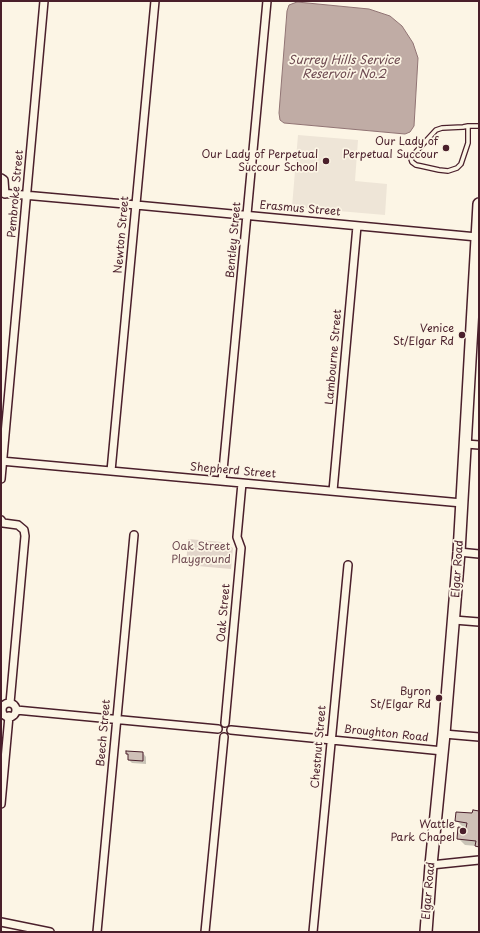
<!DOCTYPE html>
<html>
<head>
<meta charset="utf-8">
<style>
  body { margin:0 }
  #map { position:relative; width:480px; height:933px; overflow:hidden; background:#fcf5e5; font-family:"Playpen Sans",sans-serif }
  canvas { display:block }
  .frame { position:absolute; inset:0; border:2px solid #4a1f2b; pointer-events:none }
</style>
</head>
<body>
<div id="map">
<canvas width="480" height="933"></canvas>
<div class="frame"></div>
</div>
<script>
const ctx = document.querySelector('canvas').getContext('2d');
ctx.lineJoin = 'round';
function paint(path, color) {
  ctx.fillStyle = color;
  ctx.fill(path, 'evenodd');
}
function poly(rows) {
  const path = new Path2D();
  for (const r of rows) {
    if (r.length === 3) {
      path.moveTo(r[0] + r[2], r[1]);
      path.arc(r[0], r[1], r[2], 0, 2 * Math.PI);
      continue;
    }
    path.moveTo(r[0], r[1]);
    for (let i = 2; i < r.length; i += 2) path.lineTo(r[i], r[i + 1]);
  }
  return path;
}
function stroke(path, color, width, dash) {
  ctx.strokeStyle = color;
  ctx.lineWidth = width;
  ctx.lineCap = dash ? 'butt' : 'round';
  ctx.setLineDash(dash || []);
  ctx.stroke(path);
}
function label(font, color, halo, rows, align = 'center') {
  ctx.font = font + ' "Playpen Sans",sans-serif';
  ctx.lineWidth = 3.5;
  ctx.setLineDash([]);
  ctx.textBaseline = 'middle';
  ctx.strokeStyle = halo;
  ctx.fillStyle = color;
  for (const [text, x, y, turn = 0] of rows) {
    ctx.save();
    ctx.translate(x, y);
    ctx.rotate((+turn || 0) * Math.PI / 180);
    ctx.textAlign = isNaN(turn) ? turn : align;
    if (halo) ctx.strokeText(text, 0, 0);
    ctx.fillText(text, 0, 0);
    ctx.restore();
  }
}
paint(poly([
  [298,135,358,140,355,181,387,184,385,215,292,207]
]), '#eee5d7');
paint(poly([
  [188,539,222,542,233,548,231,569,186,565]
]), '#e2d5ca');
const water = poly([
  [297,2,369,9,390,16,402,26,413,43,418,58,414,126,410,132,405,134,284,123,280,120,279,113,287,11,289,5,297,2]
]);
paint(water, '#c0aca5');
stroke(water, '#917474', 1);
paint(poly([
  [143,753,146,757,146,764,132,763,129,760,129,756,127,754],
  [479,812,479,848,477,846,465,845,458,838,464,828,456,820]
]), '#0003');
const building = poly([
  [126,751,143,752,143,761,128,760,128,754,126,754,126,751],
  [473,810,479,811,479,847,475,846,476,841,457,839,458,827,466,828,467,823,455,821,456,812,472,813,473,810]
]);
paint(building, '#cfc0b7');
stroke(building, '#4a1f2b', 1);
const lane = poly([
  [468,126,468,143,461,164,457,168,448,171,439,170,421,166,416,165,412,162,411,159,413,155,436,130,442,128,463,127,468,126,479,126]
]);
const street = poly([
  [1,178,4,180,5,194],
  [1,193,136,205,477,237],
  [466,444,479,445],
  [1,461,462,503],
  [111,471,155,1],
  [1,479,44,1],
  [222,481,267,1],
  [333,491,357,226],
  [1,520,3,523,18,525,24,530,25,536,10,703],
  [459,552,479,554],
  [454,620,479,622],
  [9,710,7],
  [16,710,218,729],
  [225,723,241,548,237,537,242,483],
  [231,730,443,751],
  [444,734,479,737],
  [1,804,9,716],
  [431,865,479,860],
  [1,922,50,932],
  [97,932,134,535],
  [205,932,224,737],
  [313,932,348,565]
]);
const primary = poly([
  [426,932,431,865,444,734,459,552,479,204]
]);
stroke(lane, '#4a1f2b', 6);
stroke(street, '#4a1f2b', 10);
stroke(primary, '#4a1f2b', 14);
stroke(lane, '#fcf5e5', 3.5);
stroke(street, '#fcf5e5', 7);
stroke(primary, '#fcf5e5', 11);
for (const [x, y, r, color] of [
  [446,148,4,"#4a1f2b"],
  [326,161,4,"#4a1f2b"],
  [462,335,4,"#4a1f2b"],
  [439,698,4,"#4a1f2b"],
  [463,831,4,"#4a1f2b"]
]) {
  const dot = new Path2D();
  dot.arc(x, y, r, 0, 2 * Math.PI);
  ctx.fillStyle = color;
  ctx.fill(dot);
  stroke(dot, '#fcf5e5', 1.5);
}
label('11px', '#4a1f2b', '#fcf5e5', [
  ["Our Lady of",438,142],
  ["Perpetual Succour",438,155],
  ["Our Lady of Perpetual",318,155],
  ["Succour School",318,168],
  ["Venice",454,329],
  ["St/Elgar Rd",454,342],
  ["Byron",431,692],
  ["St/Elgar Rd",431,705],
  ["Wattle",455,825],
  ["Park Chapel",455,838]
], 'right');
label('11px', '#4a1f2b', '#fcf5e5', [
  ["Pembroke Street",16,194,-85],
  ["Erasmus Street",300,209,5],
  ["Newton Street",122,235,-85],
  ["Bentley Street",234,240,-85],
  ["Lambourne Street",334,357,-85],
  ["Shepherd Street",233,471,5],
  ["Elgar Road",458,569,-86],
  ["Oak Street",224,613,-85],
  ["Beech Street",104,733,-85],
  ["Broughton Road",386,734,6],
  ["Chestnut Street",319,747,-85],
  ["Elgar Road",429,891,-85]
]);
label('11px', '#704c53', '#fcf5e5', [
  ["Oak Street",201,547],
  ["Playground",201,560]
]);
label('italic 12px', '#6d4950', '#fcf5e5', [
  ["Surrey Hills Service",344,61],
  ["Reservoir No.2",344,75]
]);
</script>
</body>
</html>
